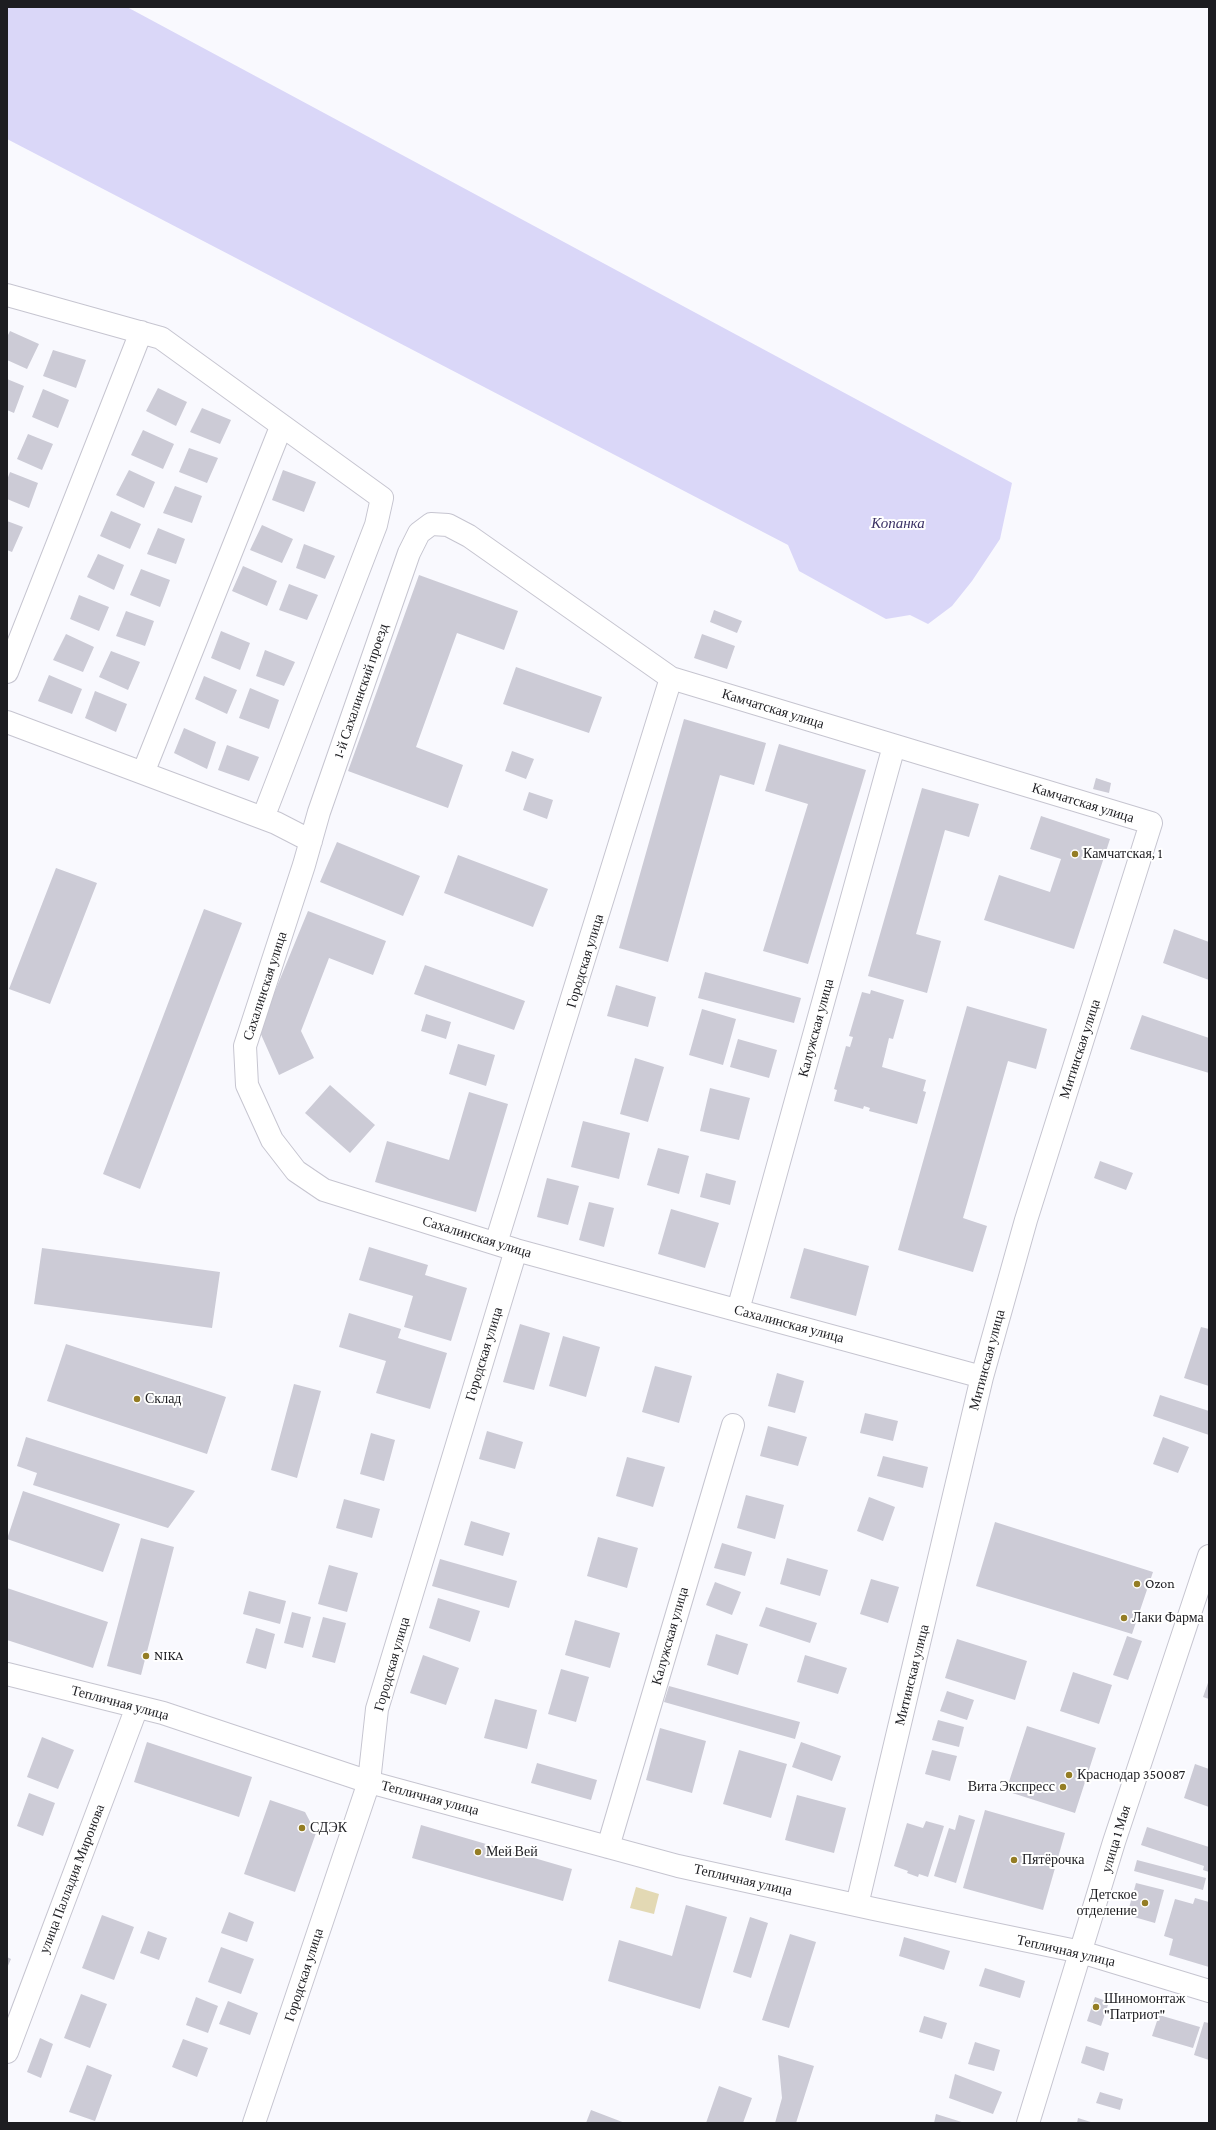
<!DOCTYPE html>
<html>
<head>
<meta charset="utf-8">
<style>
  body { margin:0 }
  #map { position:relative; width:1216px; height:2130px; overflow:hidden; background:#f9f9fe; font-family:"Crimson Pro",serif }
  canvas { display:block }
  .frame { position:absolute; inset:0; border:8px solid #1d1d21; pointer-events:none }
</style>
</head>
<body>
<div id="map">
<canvas width="1216" height="2130"></canvas>
<div class="frame"></div>
</div>
<script>
const ctx = document.querySelector('canvas').getContext('2d');
ctx.lineJoin = 'round';
function paint(path, color) {
  ctx.fillStyle = color;
  ctx.fill(path, 'evenodd');
}
function poly(rows) {
  const path = new Path2D();
  for (const r of rows) {
    path.moveTo(r[0], r[1]);
    for (let i = 2; i < r.length; i += 2) path.lineTo(r[i], r[i + 1]);
  }
  return path;
}
function stroke(path, color, width, dash) {
  ctx.strokeStyle = color;
  ctx.lineWidth = width;
  ctx.lineCap = dash ? 'butt' : 'round';
  ctx.setLineDash(dash || []);
  ctx.stroke(path);
}
function label(font, color, halo, rows, align = 'center') {
  ctx.font = font + ' "Crimson Pro",serif';
  ctx.lineWidth = 4;
  ctx.setLineDash([]);
  ctx.textBaseline = 'middle';
  ctx.strokeStyle = halo;
  ctx.fillStyle = color;
  for (const [text, x, y, turn = 0] of rows) {
    ctx.save();
    ctx.translate(x, y);
    ctx.rotate((+turn || 0) * Math.PI / 180);
    ctx.textAlign = isNaN(turn) ? turn : align;
    if (halo) ctx.strokeText(text, 0, 0);
    ctx.fillText(text, 0, 0);
    ctx.restore();
  }
}
paint(poly([
  [636,1887,659,1894,654,1914,630,1908]
]), '#e3d9b4');
paint(poly([
  [7,7,127,7,1012,483,1000,539,972,581,952,606,928,624,910,615,886,619,799,571,788,545,7,139]
]), '#dad7f8');
paint(poly([
  [10,331,39,344,27,369,7,360,7,337],
  [53,350,86,360,76,388,43,376],
  [7,379,24,386,14,413,7,410],
  [158,388,187,402,176,426,146,411],
  [43,389,69,400,58,428,32,417],
  [202,408,231,420,220,444,190,432],
  [143,430,174,444,163,469,131,455],
  [28,434,53,444,42,470,17,459],
  [189,448,218,458,207,483,179,472],
  [129,470,155,482,144,508,116,495],
  [283,470,316,482,304,512,272,500],
  [10,472,38,483,29,508,7,499,7,480],
  [175,486,202,496,192,523,163,513],
  [111,511,141,524,130,549,100,536],
  [7,521,23,527,12,552,7,550],
  [262,525,293,539,282,563,250,550],
  [158,528,185,539,176,564,147,554],
  [304,544,335,556,325,579,296,568],
  [98,554,124,565,114,590,87,577],
  [243,566,277,581,267,606,232,591],
  [141,569,170,580,160,607,130,595],
  [419,575,518,611,504,650,457,633,416,747,463,765,448,808,348,771],
  [289,584,318,595,307,620,279,610],
  [79,595,109,607,99,631,70,619],
  [714,610,742,621,737,633,710,622],
  [126,611,154,621,145,646,116,636],
  [221,631,250,643,240,670,211,658],
  [66,634,94,647,83,672,53,660],
  [702,634,735,646,727,669,694,658],
  [265,650,295,662,284,686,256,676],
  [111,651,140,662,128,690,99,677],
  [516,667,602,697,589,733,503,704],
  [49,675,82,689,72,714,38,701],
  [204,676,237,690,227,714,195,699],
  [250,688,279,700,269,729,239,718],
  [95,691,127,704,116,732,85,718],
  [684,719,766,743,754,785,720,775,668,962,619,948],
  [184,728,216,742,207,769,174,753],
  [779,744,866,770,808,964,763,951,808,804,765,791],
  [227,745,259,757,249,781,218,770],
  [512,751,534,759,526,779,505,771],
  [1096,778,1111,783,1109,793,1093,789],
  [922,788,979,804,969,837,945,830,916,934,941,941,927,993,868,976],
  [529,792,553,800,547,819,523,810],
  [1041,816,1110,839,1074,949,984,920,999,875,1050,892,1061,859,1030,849],
  [337,842,420,876,403,916,320,882],
  [458,855,548,889,533,927,444,893],
  [56,868,97,883,50,1004,9,989],
  [204,909,242,923,140,1189,103,1174],
  [308,911,386,941,373,975,329,958,301,1031,314,1058,279,1075,259,1030],
  [1174,929,1209,942,1209,980,1163,963],
  [425,965,525,1001,514,1030,414,994],
  [705,972,801,998,794,1023,698,998],
  [616,985,656,997,648,1027,607,1016],
  [871,990,904,1000,893,1039,889,1038,882,1067,926,1080,923,1091,926,1092,917,1124,869,1111,870,1108,864,1106,863,1109,834,1101,837,1090,834,1089,846,1046,850,1047,853,1037,849,1036,862,992,870,994],
  [967,1006,1047,1029,1036,1069,1008,1061,963,1218,987,1226,973,1272,898,1250],
  [702,1009,736,1019,723,1065,689,1055],
  [426,1014,451,1022,446,1039,421,1031],
  [1142,1015,1209,1038,1209,1073,1130,1049],
  [738,1039,777,1050,769,1078,730,1067],
  [458,1044,495,1055,486,1086,449,1074],
  [635,1058,664,1067,648,1122,620,1114],
  [330,1085,375,1125,350,1153,305,1113],
  [710,1088,750,1098,739,1140,700,1131],
  [469,1092,508,1104,476,1212,375,1182,387,1141,449,1160],
  [583,1121,630,1133,619,1179,571,1167],
  [658,1148,689,1156,679,1194,647,1185],
  [1100,1161,1133,1173,1126,1190,1094,1178],
  [706,1173,736,1181,730,1205,700,1197],
  [547,1178,579,1186,568,1225,537,1217],
  [589,1202,614,1208,604,1247,579,1240],
  [671,1209,719,1223,705,1268,658,1254],
  [369,1247,428,1265,425,1275,467,1288,451,1341,404,1327,413,1296,359,1280],
  [42,1248,220,1272,212,1328,34,1304],
  [804,1248,869,1266,856,1316,790,1298],
  [349,1313,401,1329,398,1338,447,1353,430,1409,376,1393,386,1361,339,1347],
  [520,1324,550,1333,534,1390,503,1382],
  [1201,1327,1209,1329,1209,1386,1184,1378],
  [563,1336,600,1347,586,1397,549,1386],
  [66,1344,226,1397,207,1454,47,1401],
  [655,1366,692,1376,679,1423,642,1412],
  [777,1373,804,1381,795,1413,768,1406],
  [294,1384,321,1391,297,1478,271,1470],
  [1160,1395,1209,1411,1209,1435,1153,1416],
  [865,1413,898,1421,893,1441,860,1433],
  [768,1426,807,1437,798,1466,760,1456],
  [487,1431,523,1442,515,1469,479,1459],
  [371,1433,395,1440,384,1481,360,1474],
  [26,1437,195,1491,168,1528,33,1485,37,1473,17,1466],
  [1163,1437,1189,1447,1178,1473,1153,1464],
  [883,1456,928,1467,923,1488,877,1476],
  [627,1457,665,1467,653,1507,616,1496],
  [23,1491,120,1524,103,1572,7,1539],
  [746,1495,784,1505,775,1539,737,1528],
  [869,1497,895,1507,883,1541,857,1531],
  [344,1499,380,1509,372,1538,336,1528],
  [471,1521,510,1533,503,1556,464,1545],
  [995,1522,1153,1572,1132,1634,976,1586],
  [598,1537,638,1548,627,1588,587,1576],
  [141,1538,174,1547,141,1675,107,1666],
  [722,1543,752,1552,745,1576,714,1568],
  [787,1558,828,1570,820,1596,780,1584],
  [440,1559,517,1581,509,1608,432,1586],
  [329,1565,358,1573,347,1612,318,1604],
  [871,1579,899,1587,888,1623,860,1614],
  [715,1582,741,1592,732,1615,706,1605],
  [7,1588,108,1622,93,1668,7,1640],
  [249,1591,286,1601,280,1624,243,1614],
  [438,1598,480,1611,470,1642,429,1628],
  [766,1607,817,1623,810,1643,759,1626],
  [292,1612,311,1617,303,1648,284,1643],
  [323,1617,346,1623,335,1663,312,1657],
  [575,1620,620,1633,610,1668,565,1655],
  [256,1628,275,1634,266,1669,246,1663],
  [716,1634,748,1644,738,1675,707,1665],
  [1127,1636,1142,1641,1128,1680,1113,1675],
  [957,1639,1027,1661,1015,1700,945,1678],
  [423,1655,459,1668,446,1705,410,1693],
  [805,1655,847,1668,838,1694,797,1682],
  [561,1669,589,1677,576,1722,548,1714],
  [1073,1672,1112,1685,1099,1724,1060,1711],
  [1209,1680,1209,1699,1203,1697],
  [669,1686,800,1722,795,1739,664,1702],
  [947,1691,974,1700,967,1720,940,1711],
  [495,1699,537,1710,527,1749,484,1738],
  [938,1720,964,1727,959,1747,932,1740],
  [1027,1726,1096,1748,1075,1813,1006,1791],
  [660,1728,706,1741,692,1793,646,1780],
  [42,1737,74,1750,58,1789,27,1777],
  [147,1742,252,1777,239,1817,134,1782],
  [801,1742,841,1756,832,1781,792,1767],
  [739,1750,787,1764,771,1818,723,1804],
  [932,1750,957,1756,950,1781,925,1774],
  [537,1763,597,1780,591,1800,531,1783],
  [1195,1764,1209,1769,1209,1807,1184,1798],
  [29,1793,55,1803,43,1836,17,1826],
  [797,1795,846,1808,834,1853,785,1840],
  [270,1800,305,1812,316,1833,295,1892,244,1874],
  [985,1810,1065,1833,1043,1910,963,1888],
  [959,1815,975,1820,956,1883,934,1876,949,1828,955,1830],
  [926,1821,944,1826,928,1877,919,1874,918,1877,907,1873,908,1871,894,1866,907,1823,923,1828],
  [421,1825,572,1869,563,1901,412,1858],
  [1147,1827,1209,1847,1209,1872,1203,1870,1204,1866,1141,1845],
  [1137,1860,1206,1878,1203,1890,1134,1871],
  [1136,1883,1164,1890,1155,1923,1127,1915],
  [1195,1898,1209,1902,1209,1967,1169,1955,1173,1939,1164,1936,1175,1899,1193,1904],
  [686,1905,727,1917,700,2009,608,1981,619,1940,672,1956],
  [229,1912,254,1922,247,1942,221,1933],
  [102,1915,134,1927,114,1980,82,1968],
  [750,1917,768,1923,751,1978,733,1972],
  [148,1931,167,1938,159,1960,140,1953],
  [790,1934,816,1942,789,2028,762,2020],
  [904,1937,950,1951,944,1970,899,1956],
  [221,1947,254,1959,241,1994,208,1982],
  [7,1957,11,1959,7,1968],
  [985,1968,1025,1981,1020,1998,979,1986],
  [81,1994,107,2004,90,2048,64,2038],
  [196,1997,218,2006,208,2033,186,2025],
  [1095,1997,1109,2002,1101,2026,1087,2021],
  [228,2001,258,2013,250,2035,219,2024],
  [1159,2015,1200,2027,1193,2048,1152,2036],
  [924,2016,947,2023,942,2039,919,2032],
  [1204,2022,1209,2023,1209,2060,1194,2055],
  [40,2038,53,2044,41,2078,27,2072],
  [183,2039,208,2048,197,2077,172,2067],
  [975,2042,1000,2050,994,2071,968,2064],
  [1086,2046,1109,2053,1104,2071,1081,2063],
  [778,2055,814,2066,796,2123,775,2123,782,2098],
  [87,2065,112,2075,95,2121,69,2112],
  [955,2074,1002,2092,993,2114,949,2098],
  [719,2086,752,2098,743,2123,706,2123],
  [1100,2092,1123,2099,1120,2110,1096,2103],
  [591,2110,625,2123,586,2123],
  [936,2114,965,2123,934,2123],
  [1078,2118,1094,2123,1077,2123]
]), '#cccbd6');
const minor = poly([
  [7,295,161,338,382,498,376,525,263,818],
  [7,672,141,332],
  [7,722,276,823,311,841],
  [143,773,281,427],
  [496,1243,671,678],
  [738,1310,894,746],
  [7,1674,163,1713,369,1782,678,1866,874,1909,1081,1952,1209,1991],
  [608,1847,733,1425],
  [857,1905,982,1377,1026,1220,1151,823,671,678,469,536,448,525,431,524,419,533,409,553,319,812,304,865,245,1046,247,1085,272,1140,296,1171,324,1190,516,1250,982,1377],
  [7,2052,137,1707],
  [254,2123,369,1782,377,1709,516,1250],
  [1028,2123,1114,1842,1209,1556]
]);
stroke(minor, '#c6c5d0', 24);
stroke(minor, '#fff', 22);
for (const [x, y, r, color] of [
  [1075,854,4,"#947d24"],
  [137,1399,4,"#947d24"],
  [1137,1584,4,"#947d24"],
  [1124,1618,4,"#947d24"],
  [146,1656,4,"#947d24"],
  [1069,1775,4,"#947d24"],
  [1063,1787,4,"#947d24"],
  [302,1828,4,"#947d24"],
  [478,1852,4,"#947d24"],
  [1014,1860,4,"#947d24"],
  [1145,1903,4,"#947d24"],
  [1096,2007,4,"#947d24"]
]) {
  const dot = new Path2D();
  dot.arc(x, y, r, 0, 2 * Math.PI);
  ctx.fillStyle = color;
  ctx.fill(dot);
  stroke(dot, '#fff', 1.5);
}
label('14px', '#1d1d21', '#fff', [
  ["1-й Сахалинский проезд",361,691,-71],
  ["Камчатская улица",773,709,17],
  ["Камчатская улица",1083,803,17],
  ["Городская улица",585,961,-73],
  ["Сахалинская улица",265,986,-72],
  ["Калужская улица",816,1028,-75],
  ["Митинская улица",1080,1049,-72],
  ["Сахалинская улица",477,1237,17],
  ["Сахалинская улица",789,1324,15],
  ["Городская улица",484,1354,-73],
  ["Митинская улица",987,1360,-75],
  ["Калужская улица",670,1636,-74],
  ["Городская улица",392,1664,-74],
  ["Митинская улица",912,1675,-76],
  ["Тепличная улица",120,1703,15],
  ["Тепличная улица",430,1798,15],
  ["улица 1 Мая",1116,1839,-73],
  ["улица Палладия Миронова",72,1879,-69],
  ["Тепличная улица",743,1880,13],
  ["Тепличная улица",1066,1951,13],
  ["Городская улица",304,1975,-72]
]);
label('14px', '#1d1d21', '#fff', [
  ["Камчатская, 1",1083,854],
  ["Склад",145,1399],
  ["Ozon",1145,1584],
  ["Лаки Фарма",1132,1618],
  ["NIKA",154,1656],
  ["Краснодар 350087",1077,1775],
  ["Вита Экспресс",1055,1787,"right"],
  ["СДЭК",310,1828],
  ["Мей Вей",486,1852],
  ["Пятёрочка",1022,1860],
  ["Детское",1137,1895,"right"],
  ["отделение",1137,1911,"right"],
  ["Шиномонтаж",1104,1999],
  ["\"Патриот\"",1104,2015]
], 'left');
label('italic 15px', '#3b3265', '#fff', [
  ["Копанка",898,523]
]);
</script>
</body>
</html>
